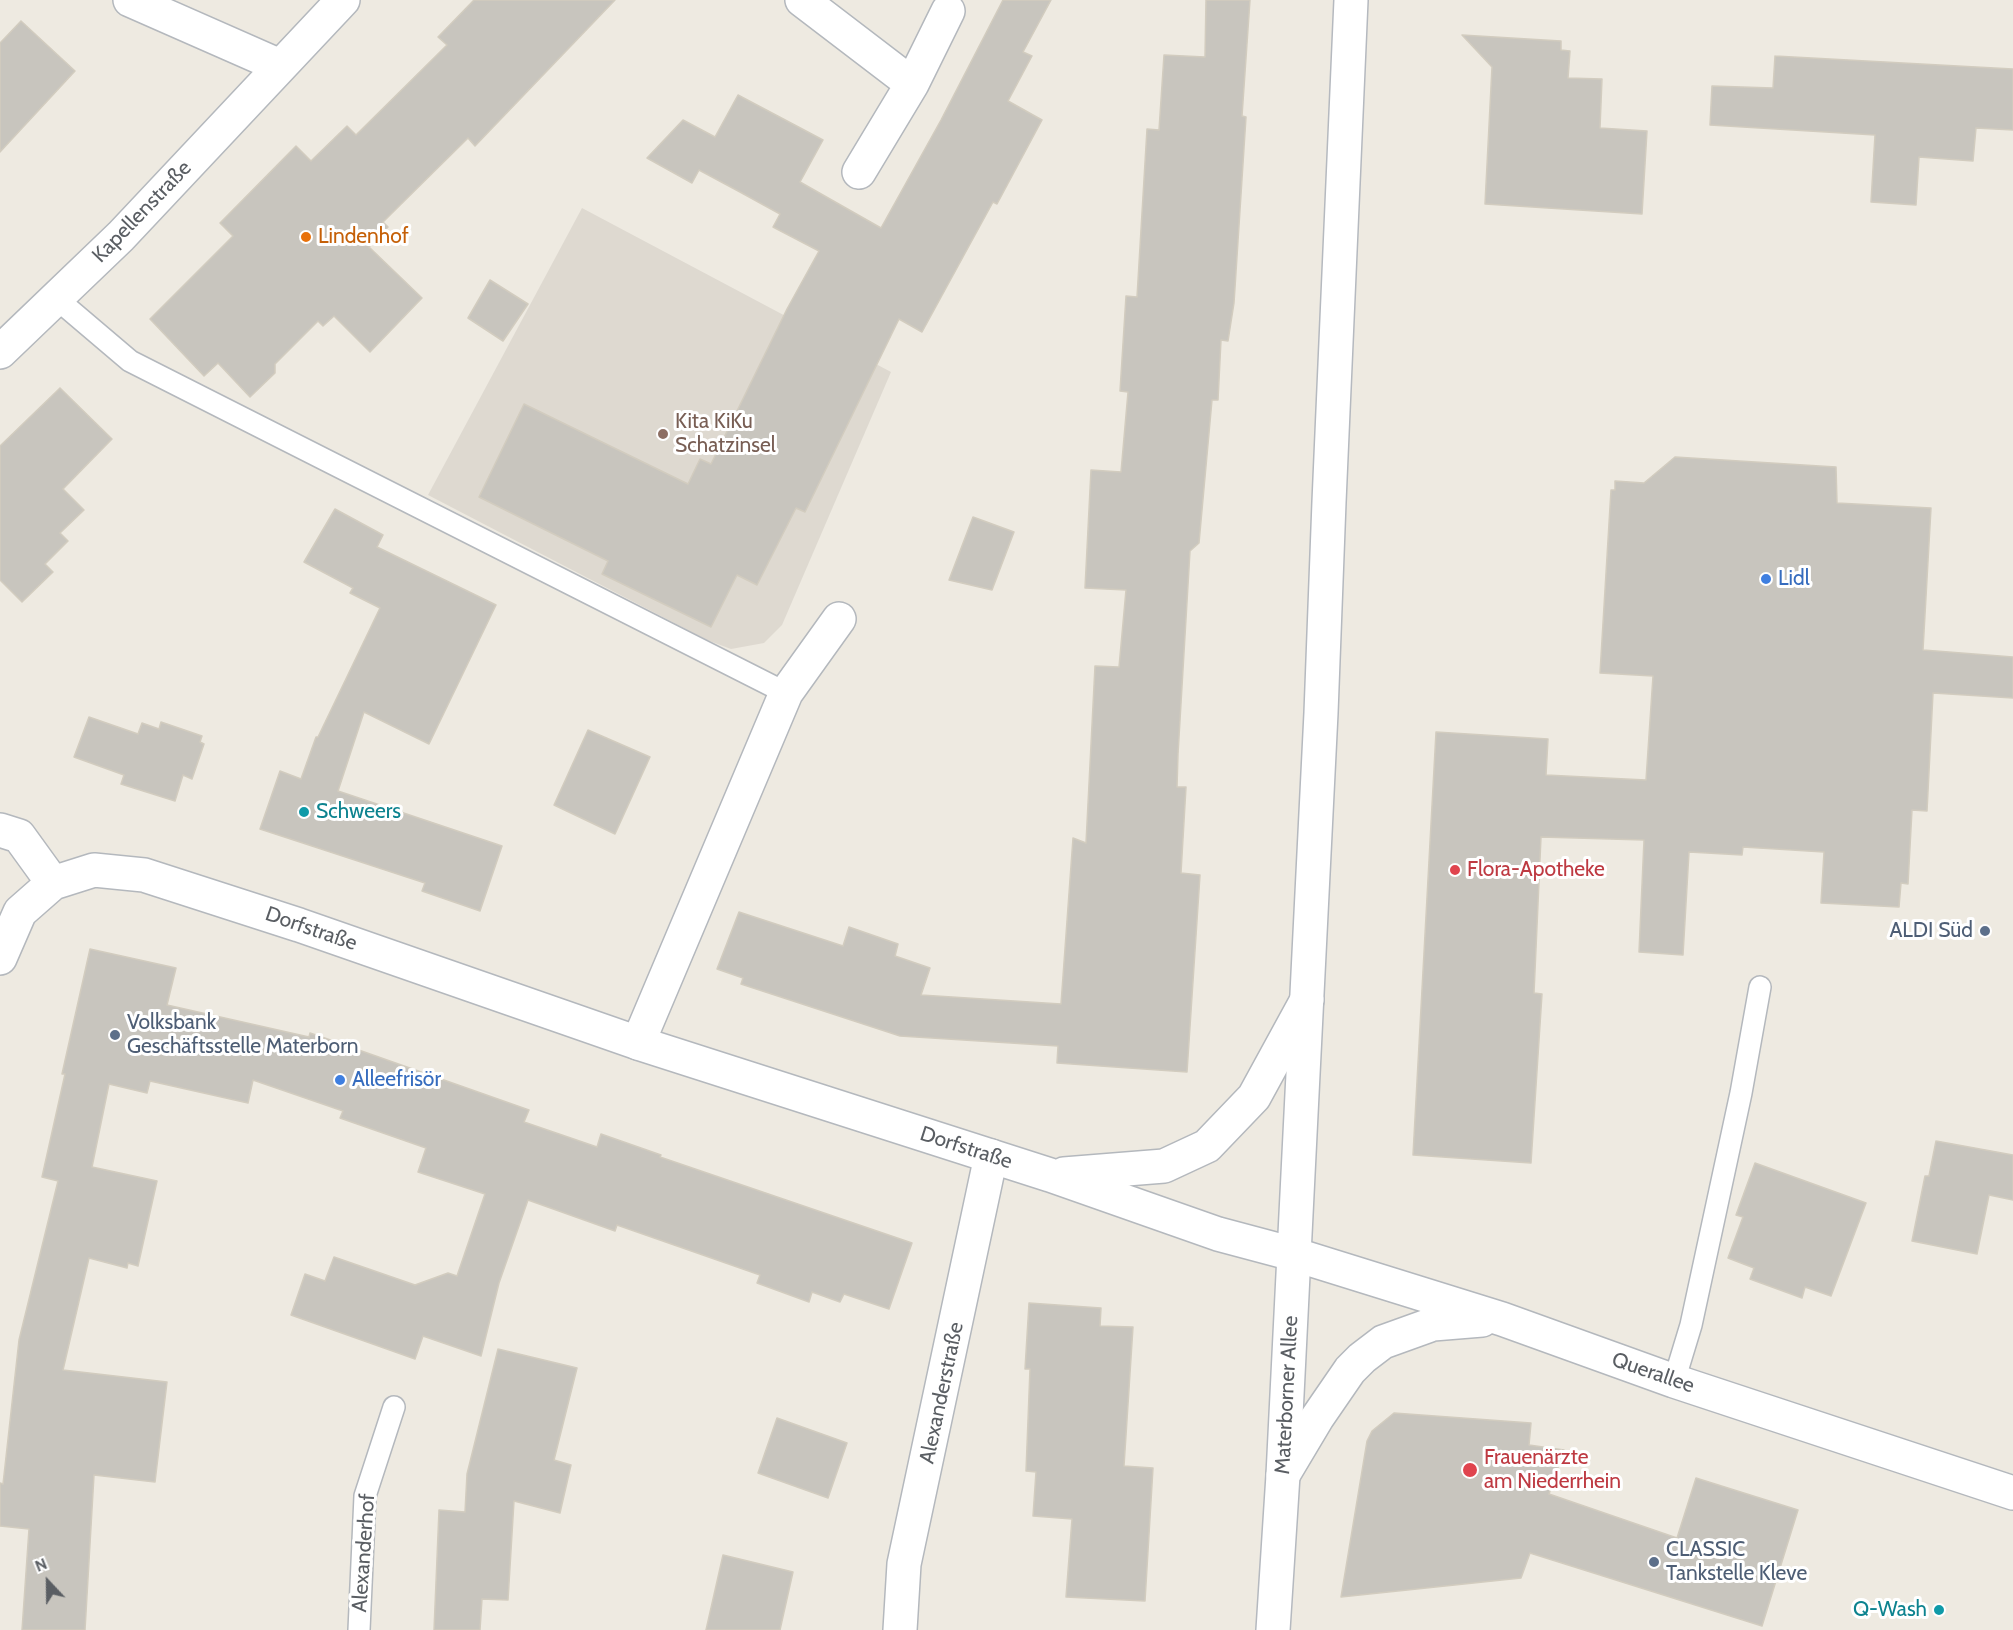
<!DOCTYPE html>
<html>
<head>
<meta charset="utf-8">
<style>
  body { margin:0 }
  #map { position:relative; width:2013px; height:1630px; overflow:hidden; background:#eeeae1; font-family:Cabin,sans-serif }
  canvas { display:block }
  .north { position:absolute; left:18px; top:1552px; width:60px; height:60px; -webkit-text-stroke:4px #fff; paint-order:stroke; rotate:338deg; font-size:16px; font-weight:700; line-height:24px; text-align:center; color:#5a5e63 }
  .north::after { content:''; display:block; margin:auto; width:21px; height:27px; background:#5a5e63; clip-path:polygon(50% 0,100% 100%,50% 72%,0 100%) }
</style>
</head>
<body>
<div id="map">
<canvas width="2013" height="1630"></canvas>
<div class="north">N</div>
</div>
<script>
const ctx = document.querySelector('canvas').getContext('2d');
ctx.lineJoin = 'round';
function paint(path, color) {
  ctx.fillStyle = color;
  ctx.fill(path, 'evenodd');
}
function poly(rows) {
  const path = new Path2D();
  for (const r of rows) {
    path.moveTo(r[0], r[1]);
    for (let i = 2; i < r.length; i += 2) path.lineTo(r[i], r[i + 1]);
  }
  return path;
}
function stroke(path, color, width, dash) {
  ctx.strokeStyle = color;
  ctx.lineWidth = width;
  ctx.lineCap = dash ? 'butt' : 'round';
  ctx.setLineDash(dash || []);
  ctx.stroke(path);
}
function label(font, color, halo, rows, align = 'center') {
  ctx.font = font + ' Cabin,sans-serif';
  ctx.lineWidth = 6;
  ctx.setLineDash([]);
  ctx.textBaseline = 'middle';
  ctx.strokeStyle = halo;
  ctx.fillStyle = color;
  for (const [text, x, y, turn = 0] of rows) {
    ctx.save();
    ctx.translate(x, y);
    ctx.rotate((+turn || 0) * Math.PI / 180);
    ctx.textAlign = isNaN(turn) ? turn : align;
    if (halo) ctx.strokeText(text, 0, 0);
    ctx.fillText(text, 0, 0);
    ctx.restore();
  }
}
paint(poly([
  [582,208,891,372,782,625,764,643,731,649,707,640,428,495]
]), '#ded9d0');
const building = poly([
  [474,0,615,0,475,146,468,138,383,222,388,227,369,247,422,298,370,352,334,316,323,326,318,321,275,364,275,373,250,397,218,363,204,376,150,319,233,236,220,223,296,146,311,161,347,126,356,135,447,45,438,37,474,0],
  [1003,0,1051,0,1023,52,1032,56,1008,101,1042,120,997,204,993,202,922,332,899,319,805,512,796,508,757,585,737,575,711,627,602,574,608,561,479,497,524,404,688,484,700,459,711,464,787,309,819,251,773,227,780,214,740,192,699,170,692,183,647,158,683,120,715,137,738,95,823,140,800,182,881,228,941,120,1003,0],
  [1206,0,1250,0,1242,116,1246,117,1234,303,1228,341,1221,340,1218,400,1212,400,1199,543,1190,551,1178,754,1177,787,1186,787,1181,873,1200,875,1187,1072,1057,1063,1058,1046,900,1036,741,984,743,978,717,969,739,912,843,946,849,927,898,944,895,956,930,968,921,995,1061,1004,1073,838,1086,843,1095,666,1119,667,1126,590,1085,588,1091,470,1121,472,1128,392,1120,391,1126,296,1137,297,1147,129,1159,130,1164,55,1205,57,1206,0],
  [21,21,75,71,0,152,0,43,21,21],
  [1462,35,1561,41,1561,50,1570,51,1568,78,1602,79,1600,128,1647,131,1642,214,1485,204,1492,67,1462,35],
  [1775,56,2013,69,2013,130,1976,128,1973,161,1919,157,1916,205,1871,202,1875,135,1710,125,1712,86,1773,88,1775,56],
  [490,280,528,304,503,341,468,318,490,280],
  [60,388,112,439,63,489,84,510,60,533,68,541,45,564,53,572,22,602,0,580,0,446,60,388],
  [1675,457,1836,467,1837,503,1931,508,1923,650,2013,657,2013,698,1933,693,1927,811,1912,810,1908,884,1901,883,1899,907,1821,903,1824,852,1743,847,1742,855,1689,852,1683,955,1639,952,1644,840,1541,837,1534,993,1542,994,1531,1163,1413,1155,1436,732,1548,739,1546,775,1646,780,1653,676,1600,673,1611,490,1615,490,1615,481,1644,483,1675,457],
  [335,509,383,535,377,547,496,605,429,744,364,712,338,791,502,846,480,911,422,891,425,883,260,829,280,771,301,779,316,737,318,737,380,608,350,593,353,588,304,562,335,509],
  [973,517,1014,532,992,590,949,580,973,517],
  [89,717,138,734,142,723,159,729,161,722,202,736,200,742,204,744,192,779,183,775,175,801,121,784,124,775,74,757,89,717],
  [588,730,650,757,615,834,554,805,588,730],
  [90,949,176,968,167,1005,309,1037,310,1033,319,1036,529,1110,524,1122,597,1147,601,1134,661,1155,660,1157,912,1243,889,1309,844,1294,840,1302,812,1292,809,1302,757,1283,760,1275,617,1225,615,1231,528,1200,499,1283,481,1356,423,1336,415,1359,291,1315,305,1274,325,1281,334,1257,415,1285,448,1273,457,1276,485,1194,418,1172,426,1148,340,1118,343,1111,253,1080,248,1103,150,1081,147,1093,109,1084,92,1167,157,1181,138,1266,128,1263,127,1268,89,1258,63,1370,167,1382,155,1482,94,1475,85,1630,22,1630,29,1529,0,1526,0,1483,3,1484,19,1340,58,1181,42,1177,65,1074,62,1074,90,949],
  [1936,1141,2013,1155,2013,1200,1989,1195,1977,1254,1912,1241,1925,1176,1929,1176,1936,1141],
  [1755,1163,1866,1203,1831,1296,1805,1287,1802,1298,1750,1279,1754,1268,1728,1258,1743,1217,1736,1215,1755,1163],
  [1029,1303,1101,1308,1100,1326,1133,1327,1124,1466,1153,1468,1145,1601,1066,1597,1072,1519,1033,1516,1036,1472,1026,1471,1030,1369,1025,1369,1029,1303],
  [498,1349,577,1368,554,1460,571,1465,560,1513,514,1501,508,1600,482,1599,480,1630,434,1630,439,1510,465,1512,467,1474,498,1349],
  [1394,1413,1531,1423,1529,1445,1564,1450,1549,1494,1677,1538,1696,1478,1798,1510,1762,1626,1530,1553,1521,1578,1341,1597,1367,1441,1372,1431,1394,1413],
  [777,1418,847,1443,828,1498,758,1473,777,1418],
  [723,1555,793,1572,780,1630,706,1630,723,1555]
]);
paint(building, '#c8c5be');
stroke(building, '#d2ccbf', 1.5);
const service = poly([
  [57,299,130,361,786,693],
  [1674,1381,1691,1325,1741,1093,1760,987],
  [359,1630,365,1496,394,1407]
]);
const minor = poly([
  [130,0,280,66],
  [802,0,912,84,859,172],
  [912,84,948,11],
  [0,352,121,236,343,0],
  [0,830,19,836,53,883],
  [638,1043,786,693,839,619],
  [900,1630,904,1564,991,1156]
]);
const tertiary = poly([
  [0,958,20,912,53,883,94,870,144,875,299,925,638,1043,1050,1175,1218,1234,1293,1254,1502,1319,1674,1381,2013,1493],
  [1064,1174,1164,1166,1207,1146,1254,1097,1307,1000],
  [1283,1475,1317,1418,1350,1370,1362,1358,1383,1342,1433,1324,1482,1320]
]);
const secondary = poly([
  [1273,1630,1283,1475,1321,713,1329,502,1351,0]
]);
stroke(service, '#b4b8bd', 24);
stroke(minor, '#b4b8bd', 36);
stroke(tertiary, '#b4b8bd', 36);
stroke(secondary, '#b5b9bf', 36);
stroke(service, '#fff', 21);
stroke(minor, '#fff', 33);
stroke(tertiary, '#fff', 33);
stroke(secondary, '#fff', 33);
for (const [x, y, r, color] of [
  [306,237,6,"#e8710a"],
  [663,434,6,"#8d6e63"],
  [1766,579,6,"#3f7fe0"],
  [304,812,6,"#0f9aa8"],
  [1455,870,6,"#e0444e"],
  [1985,931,6,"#5c6f8a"],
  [115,1035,6,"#5c6f8a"],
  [340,1080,6,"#3f7fe0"],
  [1470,1470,8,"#e0444e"],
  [1654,1562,6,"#5c6f8a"],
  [1939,1610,6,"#0f9aa8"]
]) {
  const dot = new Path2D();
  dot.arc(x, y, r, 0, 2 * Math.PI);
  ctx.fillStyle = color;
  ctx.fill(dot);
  stroke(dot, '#fff', 2);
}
label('21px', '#5a5e63', '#fff', [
  ["Kapellenstraße",142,212,-46],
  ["Dorfstraße",311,929,19],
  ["Dorfstraße",966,1148,18],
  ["Querallee",1653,1373,19],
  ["Alexanderstraße",942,1393,-78],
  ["Materborner Allee",1287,1395,-87],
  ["Alexanderhof",364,1553,-86]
]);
label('21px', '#c56008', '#fff', [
  ["Lindenhof",318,237]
], 'left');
label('21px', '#785e54', '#fff', [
  ["Kita KiKu",675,422],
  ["Schatzinsel",675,446]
], 'left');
label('21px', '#366cbe', '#fff', [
  ["Lidl",1778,579],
  ["Alleefrisör",352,1080]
], 'left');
label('21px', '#0d838f', '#fff', [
  ["Schweers",316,812],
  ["Q-Wash",1927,1610,"right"]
], 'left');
label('21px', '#be3a42', '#fff', [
  ["Flora-Apotheke",1467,870],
  ["Frauenärzte",1484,1458],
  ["am Niederrhein",1484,1482]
], 'left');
label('21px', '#4e5e75', '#fff', [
  ["ALDI Süd",1973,931,"right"],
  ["Volksbank",127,1023],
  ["Geschäftsstelle Materborn",127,1047],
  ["CLASSIC",1666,1550],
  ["Tankstelle Kleve",1666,1574]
], 'left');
</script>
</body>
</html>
